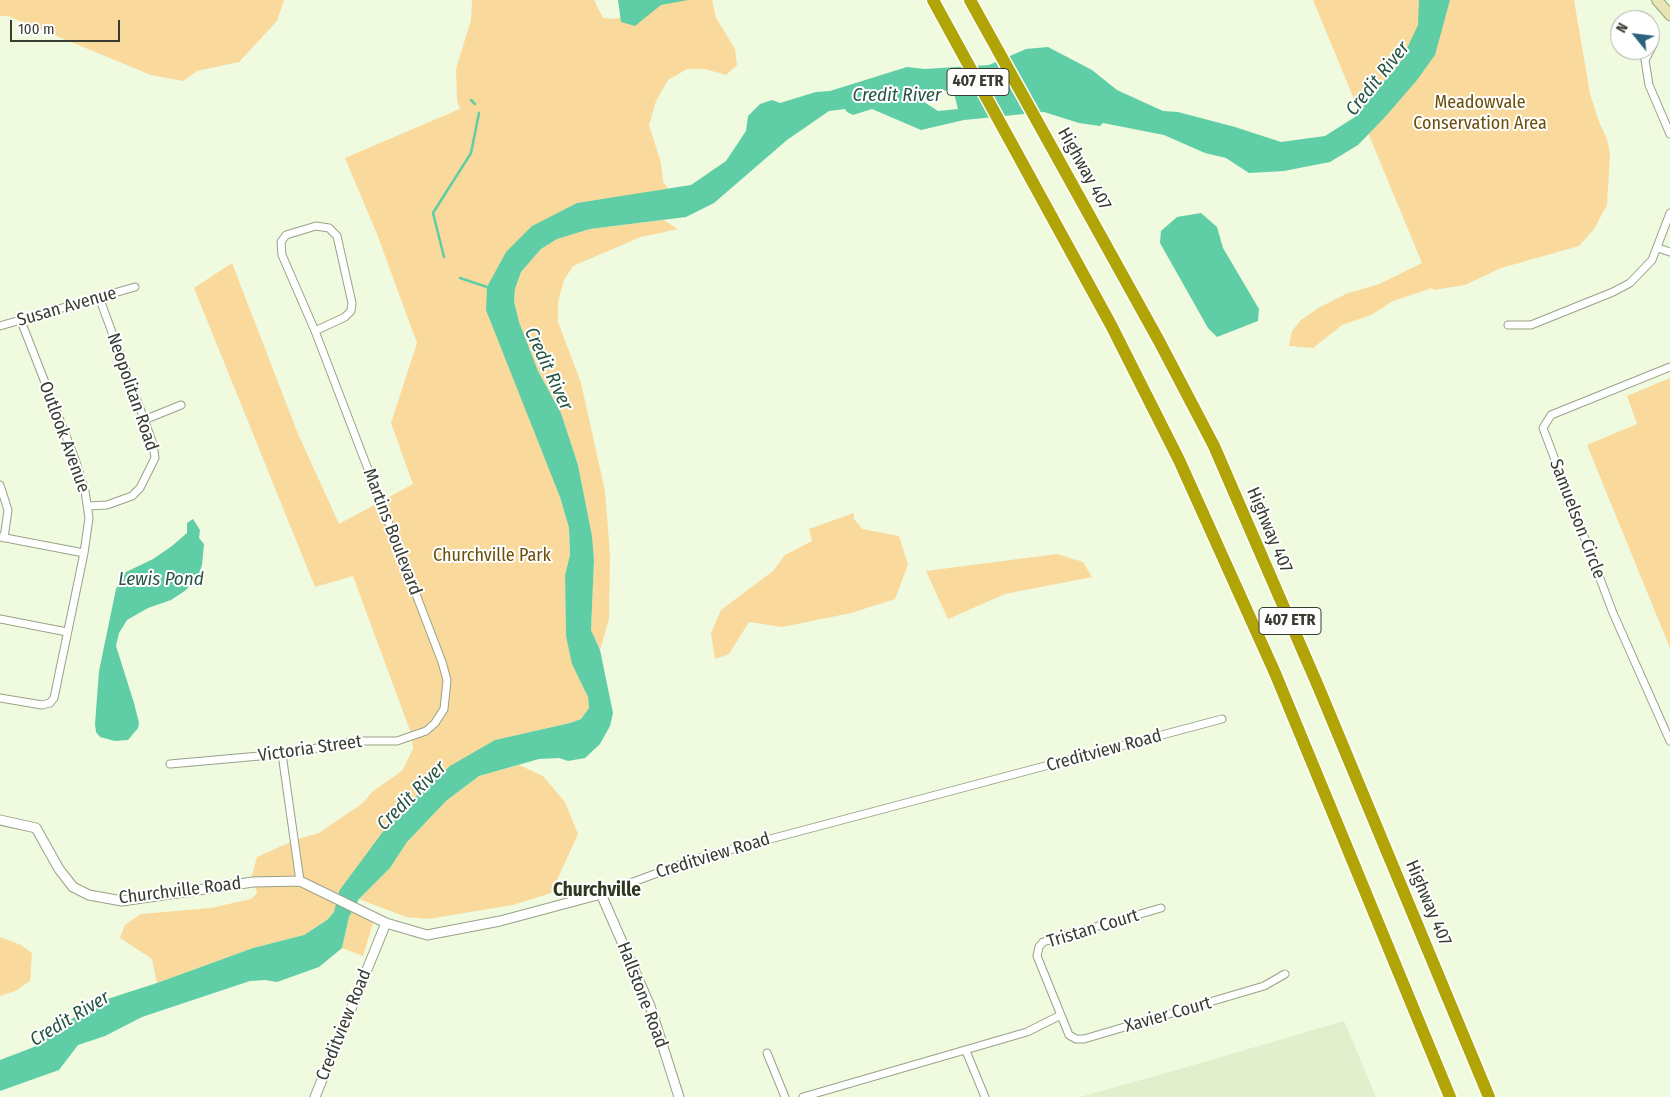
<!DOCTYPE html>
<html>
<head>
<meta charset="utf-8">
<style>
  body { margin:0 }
  #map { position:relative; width:1670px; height:1097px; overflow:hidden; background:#effade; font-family:"Fira Sans Condensed",sans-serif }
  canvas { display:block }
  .north { position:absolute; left:1610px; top:10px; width:50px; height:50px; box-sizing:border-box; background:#fff; border:1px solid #afb1ad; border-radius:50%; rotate:299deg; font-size:14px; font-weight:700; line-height:20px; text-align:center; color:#383c31 }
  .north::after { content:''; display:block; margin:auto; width:18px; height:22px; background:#2b637d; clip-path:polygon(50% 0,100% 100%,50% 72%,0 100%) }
  .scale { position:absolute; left:10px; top:20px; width:110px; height:22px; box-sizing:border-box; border:2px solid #383c31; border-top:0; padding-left:6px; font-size:15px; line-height:18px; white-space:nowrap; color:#383c31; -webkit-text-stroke:4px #fff; paint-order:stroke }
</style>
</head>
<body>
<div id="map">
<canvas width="1670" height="1097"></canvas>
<div class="north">N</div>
<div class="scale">100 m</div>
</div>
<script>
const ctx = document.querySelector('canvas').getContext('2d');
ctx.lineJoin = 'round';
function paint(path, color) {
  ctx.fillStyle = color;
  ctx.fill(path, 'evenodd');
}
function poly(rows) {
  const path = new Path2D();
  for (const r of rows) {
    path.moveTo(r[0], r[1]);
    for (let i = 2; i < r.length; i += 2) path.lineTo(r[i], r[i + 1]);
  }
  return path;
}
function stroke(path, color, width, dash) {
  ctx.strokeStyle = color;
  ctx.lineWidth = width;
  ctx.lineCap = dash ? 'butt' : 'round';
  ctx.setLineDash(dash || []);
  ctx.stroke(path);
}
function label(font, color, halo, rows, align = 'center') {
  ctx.font = font + ' "Fira Sans Condensed",sans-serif';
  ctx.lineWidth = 4;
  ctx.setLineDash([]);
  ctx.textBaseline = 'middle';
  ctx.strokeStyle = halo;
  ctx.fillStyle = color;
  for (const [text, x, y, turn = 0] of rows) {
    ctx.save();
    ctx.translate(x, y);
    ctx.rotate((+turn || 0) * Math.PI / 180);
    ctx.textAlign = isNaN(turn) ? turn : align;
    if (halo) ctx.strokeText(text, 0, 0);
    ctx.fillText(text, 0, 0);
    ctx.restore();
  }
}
paint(poly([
  [1344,1021,1376,1097,1080,1097,1187,1067]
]), '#e1efcc');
paint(poly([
  [0,0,284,0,277,21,239,62,197,71,183,81,151,75,8,16,0,16],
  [472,0,594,0,603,18,615,19,629,15,656,0,712,0,716,18,735,49,737,65,726,75,705,69,687,69,668,80,656,101,649,125,661,163,663,182,669,190,577,203,563,211,487,287,560,497,569,528,570,555,565,575,566,636,588,697,589,708,581,719,570,723,495,740,339,891,334,912,327,920,304,935,253,948,157,983,152,959,120,938,125,925,141,914,211,908,251,899,257,893,252,876,257,857,295,840,319,833,363,803,373,791,402,771,413,749,412,736,353,576,315,587,194,288,232,263,298,434,339,524,413,484,391,423,417,343,377,234,345,158,460,109,457,100,456,69,471,20],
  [1313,0,1574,0,1590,94,1599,122,1607,139,1610,154,1607,205,1594,229,1579,246,1501,268,1465,285,1434,290,1432,288,1393,301,1371,315,1342,325,1313,348,1289,346,1292,331,1301,320,1320,307,1348,293,1377,285,1422,263],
  [663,220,678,229,641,237,573,266,564,280,558,302,558,322,581,383,605,491,610,555,609,619,600,650,591,630,594,560,592,536,578,465,561,413,538,371,519,322,514,301,515,289,521,272,541,249,557,239,590,229],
  [1670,378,1670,648,1587,445,1637,424,1627,396],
  [854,513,854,519,862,529,899,536,908,565,895,599,851,613,782,627,749,622,729,654,715,659,711,633,721,610,773,571,785,555,812,541,809,529],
  [1057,554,1083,562,1092,577,1005,594,948,619,926,571],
  [519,765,543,776,565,802,578,834,551,893,513,905,428,919,406,917,359,899,390,868,407,842,446,801,479,776],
  [353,910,373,923,363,956,342,948,349,917],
  [0,937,21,945,32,953,30,981,15,991,0,996]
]), '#fad99c');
paint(poly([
  [618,0,688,0,661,5,635,26,621,22],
  [1419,0,1450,0,1435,55,1417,80,1386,116,1358,145,1330,162,1284,171,1249,173,1226,158,1205,153,1164,135,1103,123,1100,126,1079,123,1044,112,964,120,921,130,872,109,853,115,847,112,845,109,829,111,787,140,714,203,686,217,590,229,557,239,541,249,521,272,515,289,514,301,519,322,538,371,561,413,578,465,592,536,594,560,591,630,600,650,613,713,610,726,600,744,585,758,568,761,559,758,539,759,479,776,446,801,407,842,390,868,359,899,349,917,342,948,319,967,277,982,265,980,250,981,142,1017,105,1036,78,1045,59,1070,0,1091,0,1060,34,1047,92,1004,157,983,253,948,304,935,327,920,334,912,339,891,396,814,450,766,495,740,570,723,581,719,589,708,588,697,572,664,566,636,565,575,570,555,569,528,560,497,486,310,487,287,506,252,532,226,577,203,691,185,726,161,746,131,748,116,760,104,772,100,780,103,816,92,830,91,907,67,925,69,989,65,1026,49,1048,47,1092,70,1117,90,1163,111,1178,112,1235,127,1281,142,1325,136,1355,117,1401,61,1418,25],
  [949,90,954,93,958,109,938,111,921,100,921,94,923,91,931,92],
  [1201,213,1217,227,1223,248,1259,309,1258,321,1217,337,1208,328,1160,243,1161,231,1177,217],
  [193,519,200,530,199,538,204,544,202,565,199,574,186,590,171,600,148,608,127,620,119,633,116,646,134,703,139,723,138,728,128,740,115,741,100,737,96,732,95,724,99,671,116,589,126,572,153,559,172,546,187,533,187,523]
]), '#5fcea7');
stroke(poly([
  [471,100,475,104],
  [444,257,433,213,471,153,479,113],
  [460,278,487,287]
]), '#5fcea7', 2.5);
const minor = poly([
  [1652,47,1645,60,1649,85,1670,134],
  [1658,248,1670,252],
  [1508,325,1531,325,1613,292,1630,283,1652,260,1670,213],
  [0,326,135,287],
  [1670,367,1551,415,1543,428,1613,613,1670,741],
  [144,420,181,405],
  [0,485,8,510,4,538],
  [88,506,107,505,132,496,140,488,155,458,153,444,99,297],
  [0,537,84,553],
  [0,619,67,632],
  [0,698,42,705,50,703,54,698,84,553,89,518,85,491,75,459,21,321],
  [282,754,300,881],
  [170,764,282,754,358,741,397,741,426,731,435,723,444,709,447,680,442,662,315,331,282,255,281,242,286,235,316,226,329,228,337,236,352,303,351,311,345,317,315,331],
  [601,894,695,859,1222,719],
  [1161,908,1043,942,1039,947,1037,956,1069,1035,1076,1039,1084,1039,1264,986,1285,974],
  [966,1051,985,1097],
  [767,1053,785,1097],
  [803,1097,1027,1032,1061,1015]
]);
const tertiary = poly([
  [0,820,36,828,59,869,73,887,89,895,122,901,253,882,300,881,386,923,427,935,500,921,601,894,650,1006,679,1097],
  [315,1097,386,923]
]);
const secondary = poly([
  [1657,0,1670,15]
]);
const motorway = poly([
  [933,0,1111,325,1179,460,1275,673,1450,1097],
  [970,0,1159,341,1214,446,1318,686,1489,1097]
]);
stroke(minor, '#98a288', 9);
stroke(tertiary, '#98a288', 11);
stroke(secondary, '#98a288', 12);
stroke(motorway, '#fff', 15);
stroke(minor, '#fff', 7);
stroke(tertiary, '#fff', 9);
stroke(secondary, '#e8e4b4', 10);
stroke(motorway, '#b1a406', 12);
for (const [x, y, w] of [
  [978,82,62],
  [1290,621,62]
]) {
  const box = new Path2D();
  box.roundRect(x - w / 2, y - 13.5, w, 27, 4);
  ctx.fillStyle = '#fff';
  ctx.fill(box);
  stroke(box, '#383c31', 1);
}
label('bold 16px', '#383c31', null, [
  ["407 ETR",978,82],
  ["407 ETR",1290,621]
]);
label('18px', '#6b4e07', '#fff', [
  ["Meadowvale",1480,103],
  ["Conservation Area",1480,124],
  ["Churchville Park",492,556]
]);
label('18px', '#383c31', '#fff', [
  ["Highway 407",1084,169,61],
  ["Susan Avenue",67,307,-16],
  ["Neopolitan Road",132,392,71],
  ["Outlook Avenue",64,437,70],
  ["Samuelson Circle",1577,519,69],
  ["Highway 407",1269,530,67],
  ["Martins Boulevard",392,532,69],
  ["Victoria Street",310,749,-8],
  ["Creditview Road",1104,751,-15],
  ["Creditview Road",713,856,-17],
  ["Churchville Road",180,891,-7],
  ["Highway 407",1428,903,67],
  ["Tristan Court",1093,929,-17],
  ["Hallstone Road",642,995,69],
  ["Xavier Court",1168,1015,-16],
  ["Creditview Road",344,1025,-68]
]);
label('italic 19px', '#275544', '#fff', [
  ["Credit River",1378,79,-51],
  ["Credit River",897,96],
  ["Credit River",548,369,65],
  ["Lewis Pond",161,580],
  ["Credit River",412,796,-45],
  ["Credit River",70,1019,-31]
]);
label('bold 19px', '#2f3721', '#fff', [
  ["Churchville",597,891]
]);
</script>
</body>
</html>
